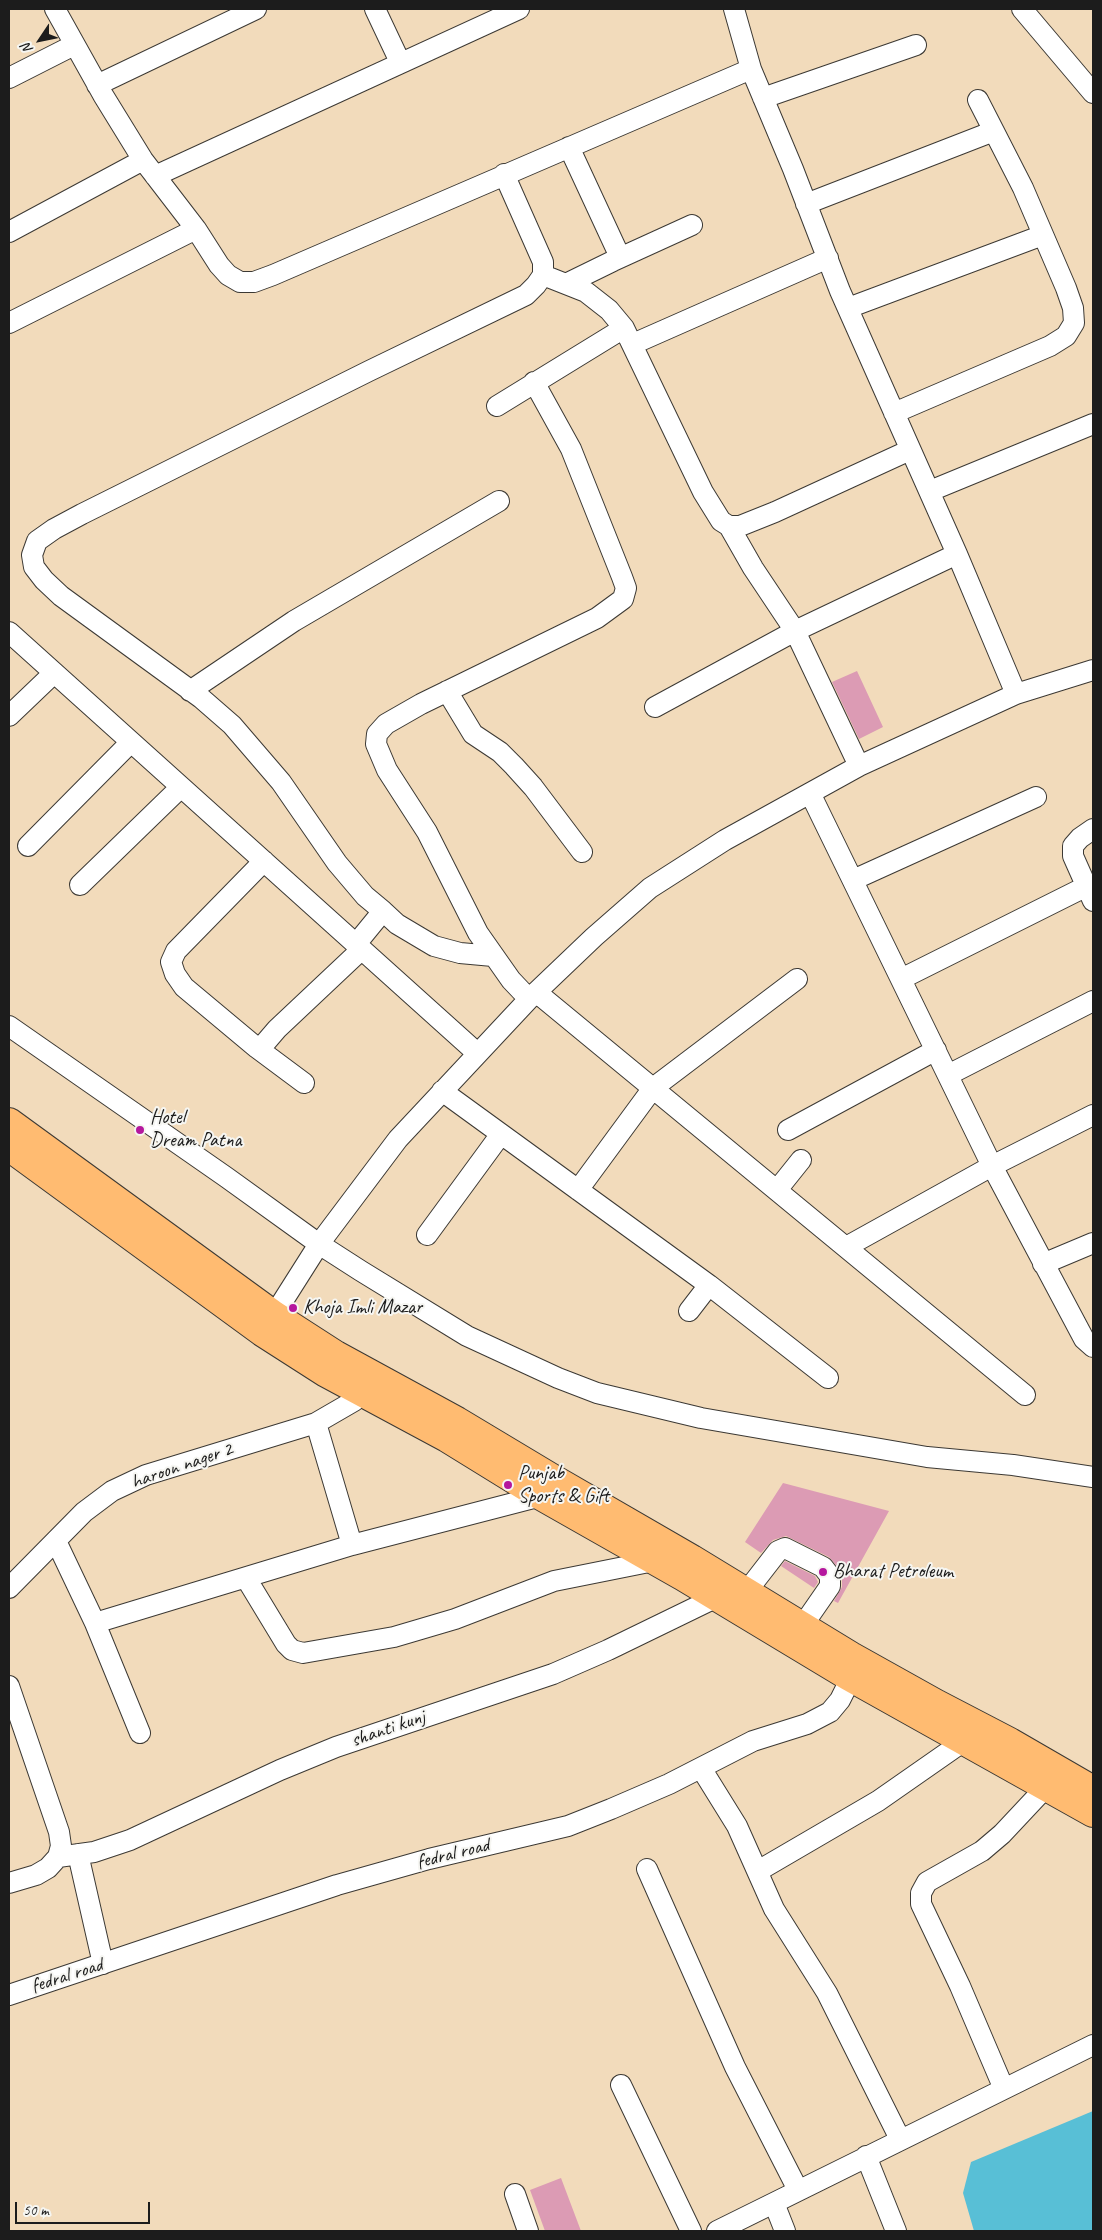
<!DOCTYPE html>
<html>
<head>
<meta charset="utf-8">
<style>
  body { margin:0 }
  #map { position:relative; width:1102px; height:2240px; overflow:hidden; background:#f2dbbb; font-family:Caveat,sans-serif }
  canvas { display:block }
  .frame { position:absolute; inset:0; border:10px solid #1c1c1c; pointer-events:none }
  .north { position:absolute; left:15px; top:15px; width:50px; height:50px; -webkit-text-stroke:4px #f6f6f2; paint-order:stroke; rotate:236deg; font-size:14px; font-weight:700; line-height:20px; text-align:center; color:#1c1c1c }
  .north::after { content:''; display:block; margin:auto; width:18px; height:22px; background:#1c1c1c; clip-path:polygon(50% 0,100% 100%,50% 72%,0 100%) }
  .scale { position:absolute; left:15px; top:2202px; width:135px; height:22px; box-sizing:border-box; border:2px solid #1c1c1c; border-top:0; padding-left:6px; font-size:15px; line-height:18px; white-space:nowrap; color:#1c1c1c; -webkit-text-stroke:4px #f6f6f2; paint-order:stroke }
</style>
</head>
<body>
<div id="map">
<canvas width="1102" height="2240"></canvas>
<div class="frame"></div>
<div class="north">N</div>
<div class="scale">50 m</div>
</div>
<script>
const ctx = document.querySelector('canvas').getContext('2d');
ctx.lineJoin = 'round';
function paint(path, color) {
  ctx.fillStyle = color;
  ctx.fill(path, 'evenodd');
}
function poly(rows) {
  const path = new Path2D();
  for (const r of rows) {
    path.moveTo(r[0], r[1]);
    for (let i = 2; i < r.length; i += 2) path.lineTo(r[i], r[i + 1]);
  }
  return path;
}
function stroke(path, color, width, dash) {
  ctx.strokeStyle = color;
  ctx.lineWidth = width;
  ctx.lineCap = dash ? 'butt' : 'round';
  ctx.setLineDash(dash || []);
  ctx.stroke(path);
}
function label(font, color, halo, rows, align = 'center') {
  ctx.font = font + ' Caveat,sans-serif';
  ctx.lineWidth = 4;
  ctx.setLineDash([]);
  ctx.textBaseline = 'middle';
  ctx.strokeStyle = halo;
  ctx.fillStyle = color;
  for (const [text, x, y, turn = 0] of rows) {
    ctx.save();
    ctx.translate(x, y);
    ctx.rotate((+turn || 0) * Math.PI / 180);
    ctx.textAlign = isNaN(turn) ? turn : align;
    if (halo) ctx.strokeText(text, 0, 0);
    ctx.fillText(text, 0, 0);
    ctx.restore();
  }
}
paint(poly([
  [1093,2111,1093,2231,974,2231,963,2193,971,2162]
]), '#58bfd6');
paint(poly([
  [857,671,883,727,859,739,832,682],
  [783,1483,889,1511,838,1603,834,1601,842,1587,842,1575,839,1569,829,1557,786,1536,773,1540,761,1553,745,1542],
  [785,1561,815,1576,818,1582,814,1588,781,1566],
  [561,2178,581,2231,545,2231,530,2190]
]), '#dc9bb4');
const minor = poly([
  [55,9,103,95,143,160,196,229,219,265,228,275,240,282,254,282,273,275,751,69],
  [375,9,400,62],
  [734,9,751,69,793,169,840,291,957,554,1016,694],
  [1022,9,1093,93],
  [9,78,74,45],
  [97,85,256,9],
  [763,98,916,45],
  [569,147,620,257],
  [155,176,519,9],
  [806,204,994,131],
  [9,232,143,160],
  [543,275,586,292,609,310,624,328,703,492,721,521,729,526,740,526,775,512,910,450],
  [566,284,613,261,692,225],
  [848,308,1043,235],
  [9,323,196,229],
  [633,344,828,258],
  [497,406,624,328],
  [894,413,1050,346,1066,336,1074,323,1073,308,1066,288,1023,188,978,100],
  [930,491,1093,424],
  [729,526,753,568,795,631,859,766],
  [9,632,477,1053],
  [190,691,294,621,499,501],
  [447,691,473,734,500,752,514,766,533,787,582,852],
  [655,707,795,631,957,554],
  [9,716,54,673],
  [810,793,992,1166,1084,1339,1093,1347],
  [1093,829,1080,838,1073,846,1073,856,1093,901],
  [28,846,131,742],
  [264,861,176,951,171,962,175,974,184,987,257,1048,265,1043,277,1029,362,949],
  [853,880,1036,797],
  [80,885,181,787],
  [356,944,383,911],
  [493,956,460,953,434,946,397,924,383,911,365,896,337,863,281,782,232,725,201,698,61,596,44,580,34,567,32,555,37,541,54,529,82,514,369,371,526,295,536,285,543,275,543,262,504,174],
  [901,979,1087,886],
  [536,992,1025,1395],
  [529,999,511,980,478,933,427,832,387,770,376,744,377,734,386,724,421,704,597,618,623,599,626,588,622,577,571,449,534,382],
  [9,1026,226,1177,319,1244,361,1271,467,1336,558,1378,597,1393,701,1418,927,1457,1013,1465,1093,1477],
  [257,1048,304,1083],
  [948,1075,1093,1001],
  [442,1091,709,1285,828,1378],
  [788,1130,936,1050],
  [578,1190,653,1088,797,979],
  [777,1190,801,1160],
  [427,1235,501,1134],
  [846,1247,992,1166,1093,1115],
  [1043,1264,1093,1243],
  [689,1311,709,1285],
  [274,1315,319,1244,398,1139,529,999,594,937,650,888,725,840,859,766,1016,694,1093,670],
  [316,1423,352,1545],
  [56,1541,95,1623,140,1733],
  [246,1578,286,1644,292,1650,303,1653,394,1637,455,1619,554,1581,654,1561],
  [9,1588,84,1512,112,1491,146,1475,316,1423,354,1401,361,1391,365,1380],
  [747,1591,778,1551,785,1548,823,1567,830,1576,830,1586,803,1625],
  [95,1623,352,1545,541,1496],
  [9,1686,59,1832,61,1846,58,1857,48,1868,36,1875,9,1883],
  [701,1768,737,1826,774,1909,827,1993,900,2139],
  [78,1854,103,1964],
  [58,1857,94,1852,130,1840,280,1770,336,1747,553,1674,608,1650,717,1597],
  [647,1869,735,2067,798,2190],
  [758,1871,878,1801,964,1741],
  [9,1995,337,1885,429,1859,568,1826,611,1809,669,1784,753,1741,807,1724,830,1712,840,1700,846,1688,850,1663],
  [621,2085,691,2231],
  [1004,2089,960,1986,921,1904,921,1893,927,1882,982,1851,1002,1834,1047,1786],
  [866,2156,896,2231],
  [515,2194,528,2231],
  [774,2203,785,2231],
  [717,2231,1093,2045]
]);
const highway = poly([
  [9,1122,274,1315,336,1355,457,1421,552,1478,692,1559,851,1656,937,1704,1010,1742,1093,1790],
  [9,1147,262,1332,326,1373,447,1438,541,1496,682,1576,848,1676,1093,1813]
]);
stroke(minor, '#3c3934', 22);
stroke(highway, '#3c3934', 30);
stroke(minor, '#fff', 20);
stroke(highway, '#ffbb71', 28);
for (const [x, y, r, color] of [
  [140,1130,5,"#b5179e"],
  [293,1308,5,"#b5179e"],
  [508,1485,5,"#b5179e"],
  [823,1572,5,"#b5179e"]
]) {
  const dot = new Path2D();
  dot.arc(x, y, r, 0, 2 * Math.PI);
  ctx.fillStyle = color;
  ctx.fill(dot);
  stroke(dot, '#f6f6f2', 2);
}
label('20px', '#1c1c1c', '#f6f6f2', [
  ["Hotel",150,1118],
  ["Dream Patna",150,1141],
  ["Khoja Imli Mazar",303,1308],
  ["Punjab",518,1474],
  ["Sports & Gift",518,1497],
  ["Bharat Petroleum",833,1572]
], 'left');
label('20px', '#1c1c1c', '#f6f6f2', [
  ["haroon nager 2",182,1466,-19],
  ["shanti kunj",388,1729,-19],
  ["fedral road",453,1854,-14],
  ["fedral road",67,1976,-18]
]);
</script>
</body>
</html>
